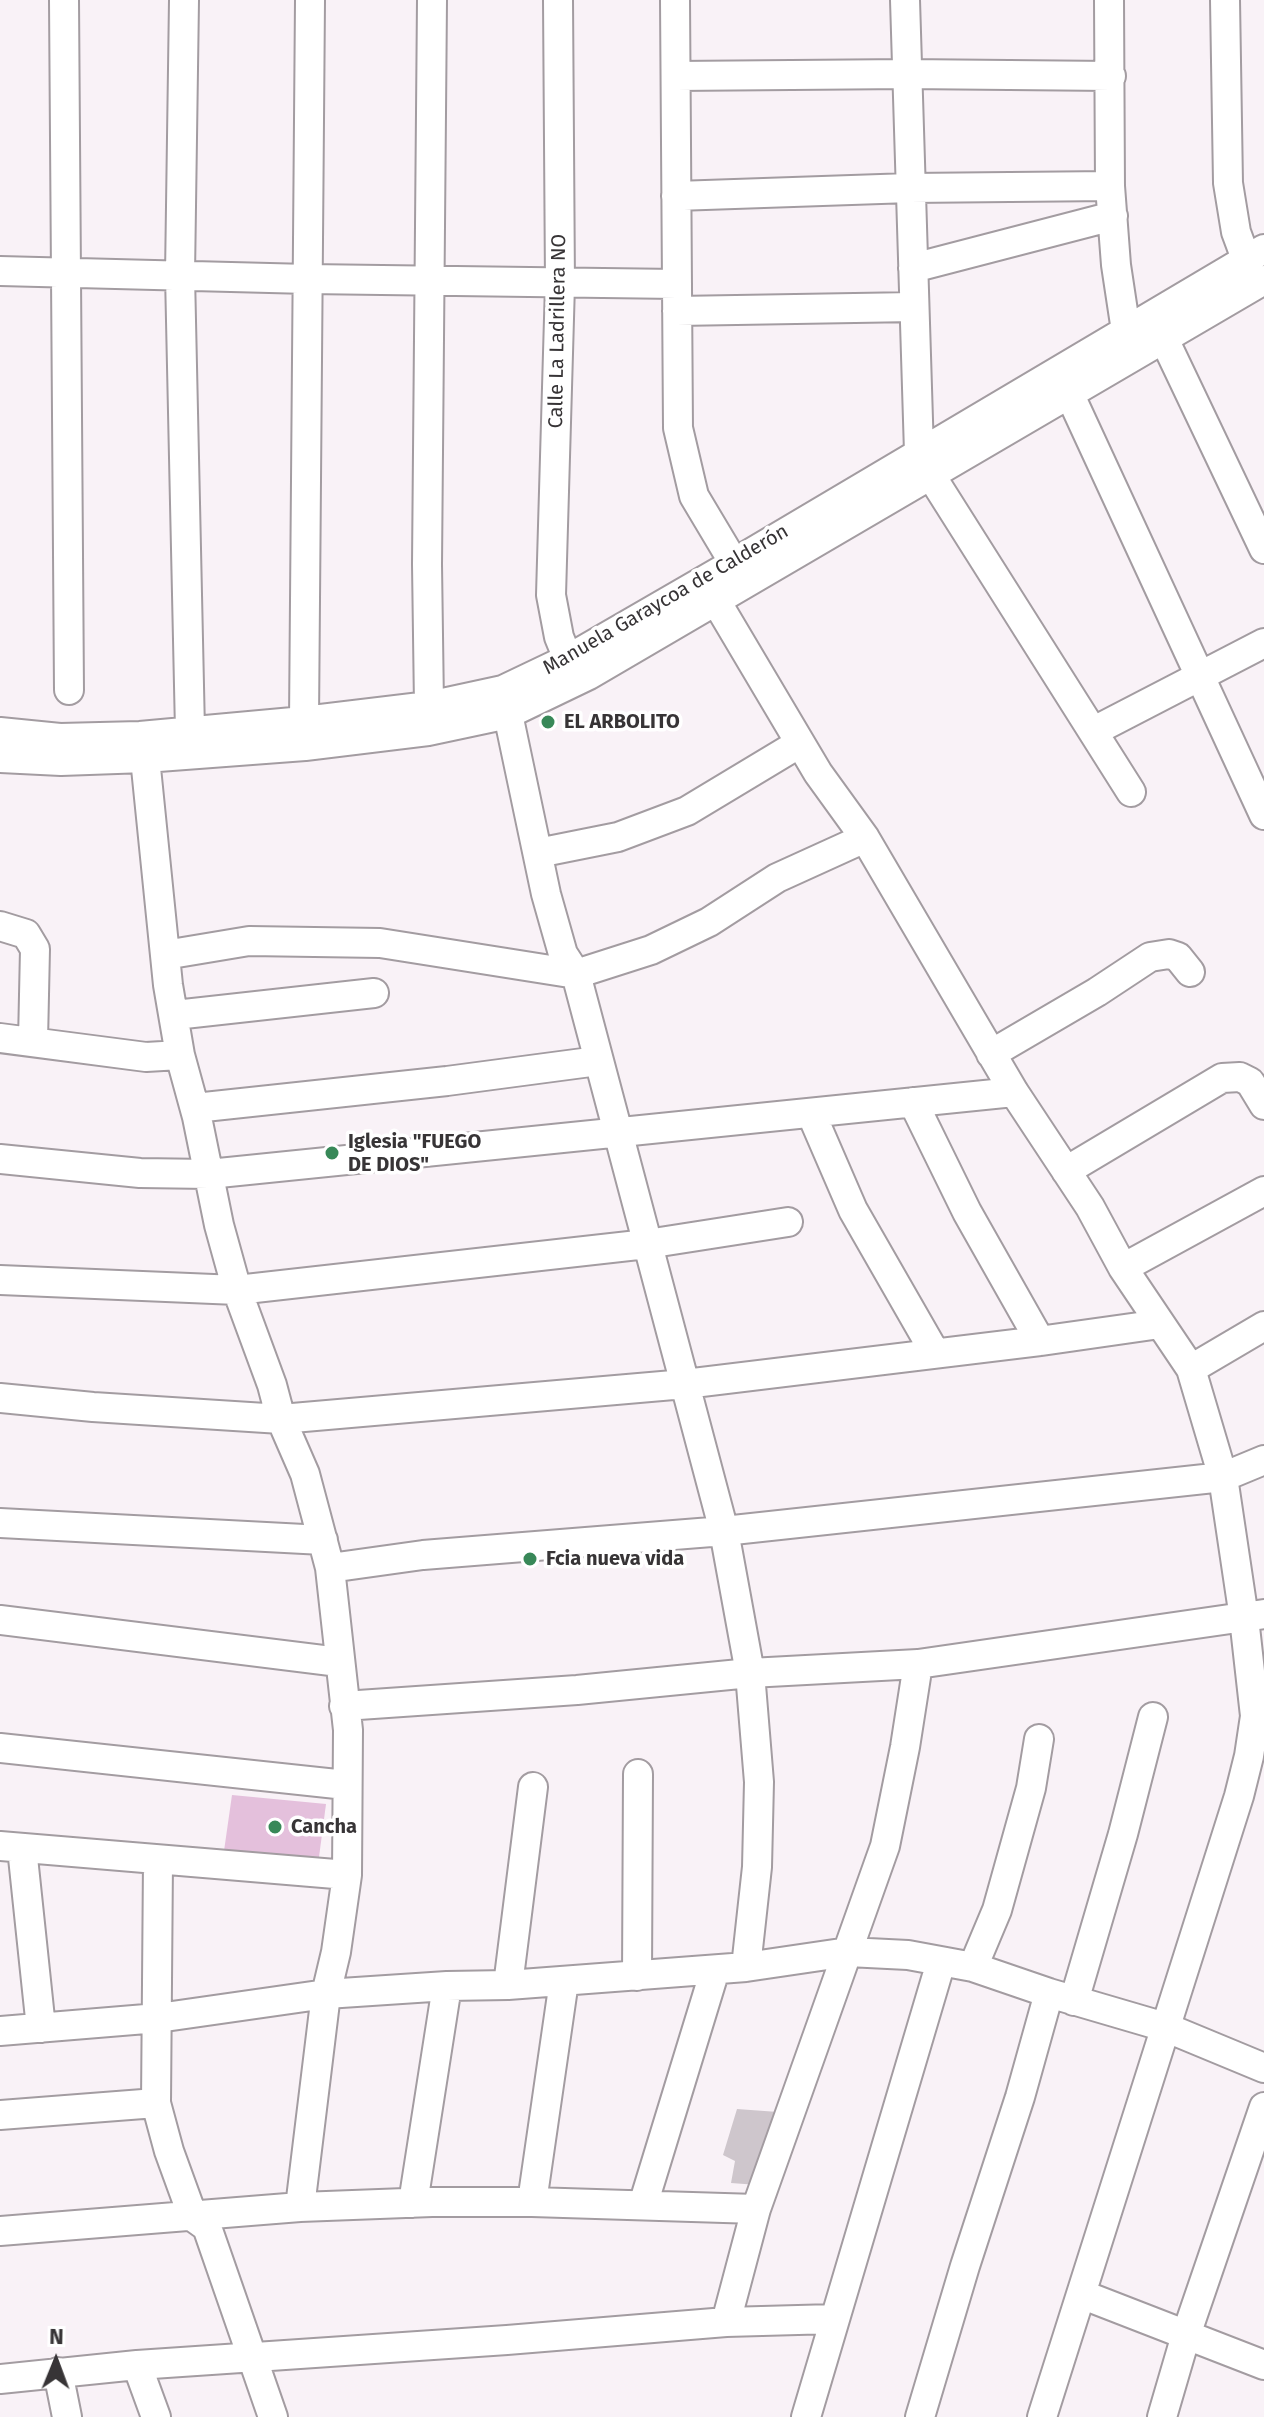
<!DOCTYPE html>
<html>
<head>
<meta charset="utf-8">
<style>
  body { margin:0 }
  #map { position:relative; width:1264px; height:2417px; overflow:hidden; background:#f9f2f7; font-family:"Fira Sans",sans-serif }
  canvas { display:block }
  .north { position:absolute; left:16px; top:2321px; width:80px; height:80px; -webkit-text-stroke:6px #fff; paint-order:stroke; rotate:1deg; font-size:22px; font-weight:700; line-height:32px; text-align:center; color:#373436 }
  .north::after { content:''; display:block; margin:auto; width:28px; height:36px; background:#373436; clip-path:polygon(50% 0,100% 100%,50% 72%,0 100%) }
</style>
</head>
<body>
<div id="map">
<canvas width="1264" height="2417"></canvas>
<div class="north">N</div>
</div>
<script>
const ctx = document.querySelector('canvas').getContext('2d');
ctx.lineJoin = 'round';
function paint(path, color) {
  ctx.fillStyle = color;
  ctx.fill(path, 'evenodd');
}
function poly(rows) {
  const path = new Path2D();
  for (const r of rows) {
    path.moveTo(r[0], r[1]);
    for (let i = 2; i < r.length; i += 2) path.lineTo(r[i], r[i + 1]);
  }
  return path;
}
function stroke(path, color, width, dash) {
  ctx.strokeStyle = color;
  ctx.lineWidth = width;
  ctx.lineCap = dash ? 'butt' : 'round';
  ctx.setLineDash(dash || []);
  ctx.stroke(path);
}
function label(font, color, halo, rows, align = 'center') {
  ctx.font = font + ' "Fira Sans",sans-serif';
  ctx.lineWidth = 7;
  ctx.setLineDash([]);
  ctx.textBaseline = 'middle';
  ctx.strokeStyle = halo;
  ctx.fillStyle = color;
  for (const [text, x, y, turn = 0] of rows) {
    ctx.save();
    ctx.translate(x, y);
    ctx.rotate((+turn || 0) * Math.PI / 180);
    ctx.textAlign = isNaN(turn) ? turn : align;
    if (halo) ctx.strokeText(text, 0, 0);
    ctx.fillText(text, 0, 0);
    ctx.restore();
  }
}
paint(poly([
  [232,1795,326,1804,319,1857,224,1851]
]), '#e4c0dc');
paint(poly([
  [737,2109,778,2112,758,2185,731,2183,735,2161,723,2155]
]), '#cec6cc');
const minor = poly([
  [64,0,69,690],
  [184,0,180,275,190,731],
  [558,0,560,284,551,595,559,637,568,659],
  [675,0,678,428,694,496,734,563],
  [905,0,919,452],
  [1109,0,1110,186,1116,265,1126,331],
  [1225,0,1228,183,1236,232,1246,259],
  [676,76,907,74,1111,76],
  [676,196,910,188,1110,186],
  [913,268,1113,216],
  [0,271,308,279,677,284],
  [677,311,914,307],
  [1164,339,1264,549],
  [1069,393,1264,815],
  [930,474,1131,792],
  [716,601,818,773,865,838,1014,1092,1090,1207,1123,1268,1191,1369,1223,1477,1244,1618,1255,1716,1249,1756,1239,1796,1042,2417],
  [429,706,427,564,432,0],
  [508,714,546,894,563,954,576,974,724,1531,750,1673,759,1782,757,1867,746,1967],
  [304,721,310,0],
  [1094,731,1264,643],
  [0,732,60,738,140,736,304,721,429,706,503,690,568,659,734,563,1264,249],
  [0,758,61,761,145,758,305,746,428,731,508,714,589,675,1264,280],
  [145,758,168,985,180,1055,197,1117,219,1225,237,1290,272,1385,281,1419,305,1474,330,1568,348,1730,347,1875,336,1952,326,1994,300,2207],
  [538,853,618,837,687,811,800,743],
  [0,926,26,934,35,949,33,1041],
  [165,955,249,941,380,943,576,974,651,950,709,922,777,878,865,838],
  [175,1015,374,993],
  [0,1038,146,1057,180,1055],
  [991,1054,1097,992,1150,957,1169,954,1178,957,1190,972],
  [913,1102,967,1212,1040,1341],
  [195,1108,447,1081,598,1061],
  [811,1113,853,1210,935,1353],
  [0,1159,140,1173,209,1174,1014,1092],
  [1066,1171,1222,1078,1240,1077,1250,1082,1264,1105],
  [1123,1268,1264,1191],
  [0,1280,237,1290,647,1244,788,1222],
  [1191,1369,1264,1326],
  [0,1398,93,1407,281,1419,685,1384,1040,1341,1160,1324],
  [0,1523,323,1540],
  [330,1568,423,1555,724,1531,1223,1477,1264,1460],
  [0,1620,339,1662],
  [344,1706,577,1690,750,1673,918,1664,1264,1614],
  [0,1748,346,1785],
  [0,1846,347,1875],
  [22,1848,41,2028],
  [158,1861,156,2103,169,2151,193,2217,207,2227,273,2417],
  [973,1967,997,1910,1031,1788,1039,1739],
  [637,1976,638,1774],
  [508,1985,533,1787],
  [1074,2001,1123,1834,1153,1717],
  [0,2031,158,2018,326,1994,447,1986,508,1985,746,1967,848,1952,908,1955,973,1967,1049,1993,1165,2027,1264,2068],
  [0,2115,156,2103],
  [532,2202,564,1981],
  [413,2203,447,1986],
  [643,2205,715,1970],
  [0,2231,300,2207,432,2202,532,2202,756,2209],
  [1081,2294,1264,2365],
  [726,2322,756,2209,885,1846,905,1747,918,1664],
  [137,2365,156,2417],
  [58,2372,67,2417],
  [0,2379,137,2365,507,2340,726,2322,834,2319],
  [806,2417,941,1962],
  [920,2417,965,2266,1020,2097,1049,1993],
  [1162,2417,1186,2335,1264,2107]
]);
stroke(minor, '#a39ca1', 32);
stroke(minor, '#fff', 28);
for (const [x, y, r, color] of [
  [548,722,8,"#388858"],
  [332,1153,8,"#388858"],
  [530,1559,8,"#388858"],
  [275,1827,8,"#388858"]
]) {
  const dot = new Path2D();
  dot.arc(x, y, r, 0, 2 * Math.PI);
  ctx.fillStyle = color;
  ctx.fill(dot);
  stroke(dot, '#fff', 3);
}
label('20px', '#373436', '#fff', [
  ["Calle La Ladrillera NO",558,331,-89],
  ["Manuela Garaycoa de Calderón",666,600,-30]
]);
label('bold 20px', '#373436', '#fff', [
  ["EL ARBOLITO",564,722],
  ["Iglesia \"FUEGO",348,1142],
  ["DE DIOS\"",348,1165],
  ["Fcia nueva vida",546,1559],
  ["Cancha",291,1827]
], 'left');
</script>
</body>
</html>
